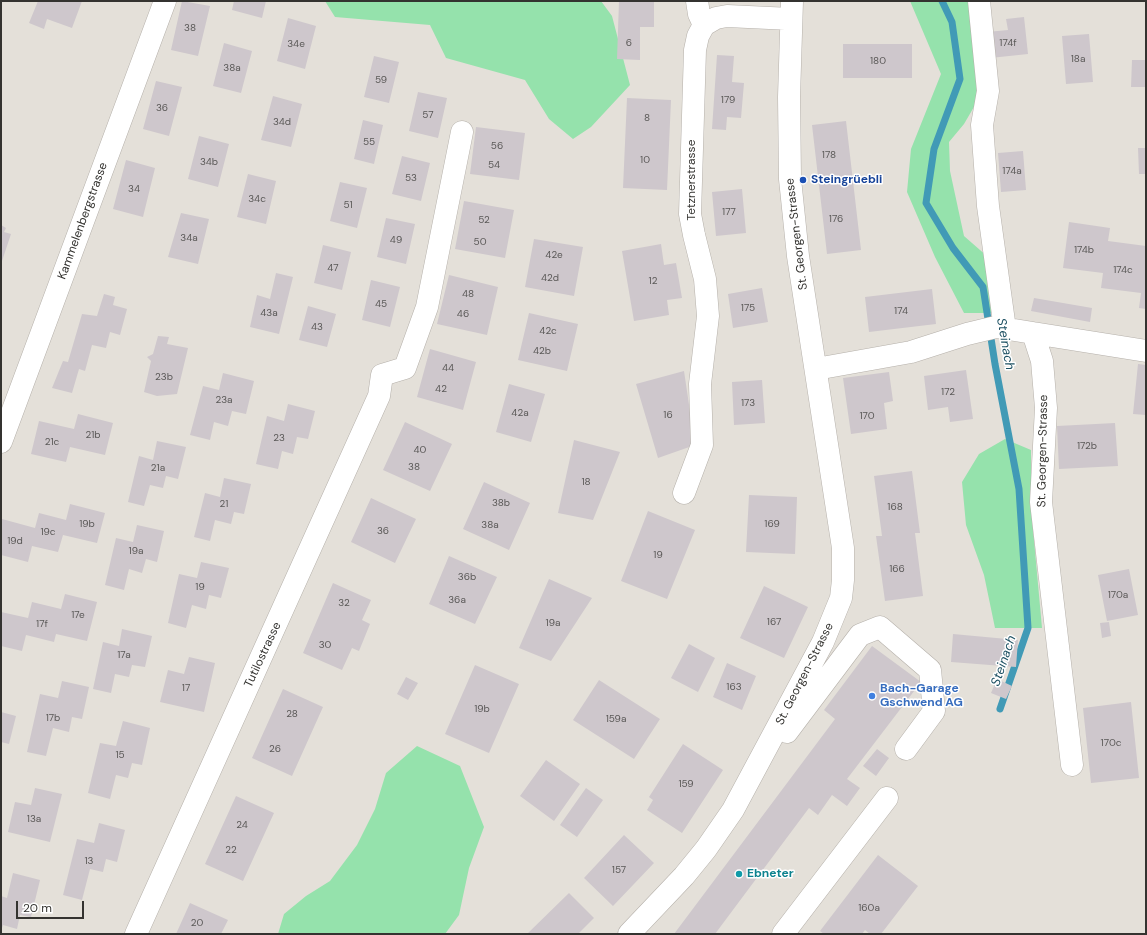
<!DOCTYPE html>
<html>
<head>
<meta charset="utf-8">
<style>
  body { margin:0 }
  #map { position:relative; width:1147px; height:935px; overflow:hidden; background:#e4e0d9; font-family:"DM Sans",sans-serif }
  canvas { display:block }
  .frame { position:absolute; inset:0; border:2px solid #343330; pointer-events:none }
  .scale { position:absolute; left:16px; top:901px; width:68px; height:18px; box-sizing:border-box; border:2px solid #343330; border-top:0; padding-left:5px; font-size:12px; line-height:14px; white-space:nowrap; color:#343330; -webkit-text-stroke:3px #fff; paint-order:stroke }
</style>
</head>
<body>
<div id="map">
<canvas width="1147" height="935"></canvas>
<div class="frame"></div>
<div class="scale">20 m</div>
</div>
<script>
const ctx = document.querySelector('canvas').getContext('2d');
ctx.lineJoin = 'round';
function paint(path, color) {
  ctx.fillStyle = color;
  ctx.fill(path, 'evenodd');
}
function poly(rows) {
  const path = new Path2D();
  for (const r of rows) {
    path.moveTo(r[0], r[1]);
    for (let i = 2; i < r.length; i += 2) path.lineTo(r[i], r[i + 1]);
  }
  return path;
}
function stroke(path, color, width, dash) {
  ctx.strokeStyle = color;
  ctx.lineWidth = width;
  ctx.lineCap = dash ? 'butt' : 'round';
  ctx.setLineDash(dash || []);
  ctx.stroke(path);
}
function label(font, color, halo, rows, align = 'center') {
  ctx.font = font + ' "DM Sans",sans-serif';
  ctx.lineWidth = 3;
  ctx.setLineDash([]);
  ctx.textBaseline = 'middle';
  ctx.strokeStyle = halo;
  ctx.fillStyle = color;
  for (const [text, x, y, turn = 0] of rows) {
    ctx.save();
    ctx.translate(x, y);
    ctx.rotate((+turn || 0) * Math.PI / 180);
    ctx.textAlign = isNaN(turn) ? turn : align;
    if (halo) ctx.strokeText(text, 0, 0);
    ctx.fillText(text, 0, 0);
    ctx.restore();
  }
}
paint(poly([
  [325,1,601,1,612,16,630,85,591,127,573,139,549,119,525,80,446,58,430,25,335,17],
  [910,1,970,1,981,40,978,100,964,124,949,142,950,171,964,236,988,257,999,313,964,313,935,257,907,192,911,149,941,74],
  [1005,439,1031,450,1031,507,1042,628,995,628,984,575,966,525,962,482,979,454],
  [417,746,460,766,484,827,469,868,459,915,445,934,278,934,284,914,306,896,330,881,357,845,375,809,386,773]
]), '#95e2ac');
stroke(poly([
  [942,1,952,22,960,79,934,149,926,203,953,248,983,287,995,364,1019,489,1028,628,1000,709]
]), '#419ab6', 7);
paint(poly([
  [38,1,82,1,72,28,47,19,44,29,29,23],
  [182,1,210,6,198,56,171,50],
  [234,1,266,1,262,18,232,10],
  [619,1,654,1,654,27,640,27,640,60,617,59],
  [1024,17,1028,54,990,58,987,32,1008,30,1006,19],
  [288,18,316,26,305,69,277,61],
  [1089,34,1093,82,1066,84,1062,36],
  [224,43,252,51,241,93,213,86],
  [843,44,912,44,912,78,843,78],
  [717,55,734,56,732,82,744,83,741,118,727,117,726,130,712,129],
  [374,56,399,62,389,103,364,97],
  [1132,60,1146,60,1146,87,1131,87],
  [156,81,182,87,169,136,143,129],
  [418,92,447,98,438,138,409,131],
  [273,96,302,104,291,147,261,140],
  [627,98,671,100,667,190,623,188],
  [363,120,383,125,374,164,354,159],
  [846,121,861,250,827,254,812,125],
  [476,127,525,133,519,180,470,174],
  [199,136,229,144,218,187,188,179],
  [1138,148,1146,148,1146,174,1139,174],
  [1023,151,1026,190,1001,192,998,153],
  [402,156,430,163,421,201,392,194],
  [126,160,155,168,143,217,113,209],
  [248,174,276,181,266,224,237,217],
  [340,182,367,188,357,228,330,221],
  [742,189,746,233,716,236,712,192],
  [464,201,514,210,505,258,455,249],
  [181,213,209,219,198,264,168,257],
  [386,218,415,224,406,264,377,257],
  [1069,222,1110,228,1108,241,1146,246,1146,309,1139,308,1141,293,1101,288,1103,273,1063,268],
  [1,225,6,228,4,232,11,234,1,264],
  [534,239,583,247,574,296,525,287],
  [661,244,664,265,676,263,682,298,667,300,669,315,634,321,622,251],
  [323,245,351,252,342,290,314,283],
  [276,273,293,277,279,334,250,327,257,295,270,299],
  [449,275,498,287,487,335,437,324],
  [371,280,400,287,390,327,362,320],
  [762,288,768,322,733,328,728,294],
  [932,289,936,324,869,332,865,297],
  [104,294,115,297,113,305,127,309,120,335,110,332,106,348,92,345,85,371,79,369,72,393,52,388,63,361,68,362,82,314,97,316],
  [1034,298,1092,308,1090,322,1031,311],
  [308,306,336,314,327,347,299,340],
  [529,313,578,324,567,371,518,360],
  [158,336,169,337,167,344,188,348,177,394,157,396,144,392,151,361,147,357,153,354],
  [430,349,476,362,463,410,417,397],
  [1138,364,1146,365,1146,415,1133,414],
  [966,370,973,419,950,422,948,407,928,410,924,376],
  [684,371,695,445,658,458,636,384],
  [889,372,893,401,884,403,887,429,851,434,843,378],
  [223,373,254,381,246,414,232,411,228,426,214,422,210,440,190,435,203,386,219,390],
  [762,380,765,423,734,425,732,382],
  [509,384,545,394,531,442,496,432],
  [288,404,315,411,308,439,297,437,293,454,282,451,278,469,256,464,267,416,284,421],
  [78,414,113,423,105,455,70,447,66,462,31,454,39,421,74,429],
  [405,422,452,444,430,491,383,470],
  [1115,423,1118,466,1059,469,1057,426],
  [574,440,620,452,593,520,558,513],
  [157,441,186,447,178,479,166,476,163,488,150,485,144,506,128,502,139,456,153,460],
  [912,471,920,533,915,533,923,596,885,601,876,536,882,536,874,476],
  [224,478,251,484,244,514,234,512,231,524,215,520,210,541,194,537,205,493,220,497],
  [484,482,530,503,509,550,463,529],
  [749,495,797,497,795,554,746,552],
  [371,498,416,519,395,563,351,542],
  [70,504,105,513,97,543,63,535,58,552,32,546,28,562,1,555,2,519,35,528,39,513,66,520],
  [648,511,695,530,667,599,621,581],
  [137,525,164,531,157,562,146,559,142,573,129,569,124,590,105,585,116,538,133,542],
  [449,556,497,577,475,624,429,604],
  [201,562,229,568,221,598,209,595,206,609,192,605,186,628,168,623,179,574,197,578],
  [1129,569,1138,615,1107,621,1098,575],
  [549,579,592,598,551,661,519,648],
  [333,583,371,600,362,620,370,624,359,651,352,648,342,670,303,653],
  [764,586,808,607,784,658,740,638],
  [65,594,97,602,87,641,56,634,54,642,26,635,22,651,1,646,1,612,28,618,32,602,61,609],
  [1109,622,1111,636,1102,638,1100,623],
  [122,629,152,636,145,667,132,665,129,677,115,674,111,693,93,689,103,642,119,646],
  [953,634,1018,640,1016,667,951,662],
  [689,644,715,658,698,692,671,678],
  [872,646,921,682,847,779,860,788,847,806,832,795,818,815,809,808,715,934,674,934,835,719,824,710],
  [189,657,215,663,204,712,160,702,168,670,184,674],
  [727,663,756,676,742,710,713,697],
  [475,665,519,684,489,753,445,734],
  [406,677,418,683,408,700,397,694],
  [997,679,1012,686,1006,699,991,693],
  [599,680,660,719,634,759,573,720],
  [62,681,89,687,82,719,72,717,69,732,53,728,46,756,27,752,40,694,58,698],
  [283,689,323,707,292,776,252,758],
  [1131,702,1139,778,1091,783,1083,708],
  [1,712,16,716,9,744,1,742],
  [123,721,150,728,142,765,132,763,128,778,116,775,110,799,88,793,100,743,116,746],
  [683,744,723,770,682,833,647,810,653,800,649,797],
  [877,749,889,758,876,776,863,766],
  [546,760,580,784,554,821,520,796],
  [35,788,62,794,50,842,8,832,15,802,31,805],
  [586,788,603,800,577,837,560,825],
  [236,796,274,813,243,881,205,864],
  [99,823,125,830,117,862,106,859,103,872,90,869,82,900,63,895,77,839,94,843],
  [624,835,654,863,613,906,584,878],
  [878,855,918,886,881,934,870,934,865,930,862,934,824,934,820,931],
  [13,873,40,880,31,917,20,915,17,929,3,925,1,931,1,896,7,898],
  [569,893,594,918,578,934,527,934],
  [190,903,228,920,221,934,176,934]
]), '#cec7cc');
const minor = poly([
  [697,1,699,14,704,25],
  [979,1,988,91,982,125,988,206,1005,329],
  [1033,333,1146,351],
  [816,369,911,352,967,334,996,327,1033,333,1042,361,1046,408,1041,502,1072,765],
  [1,442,165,1],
  [684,493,702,445,700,384,708,316,705,279,694,235,690,214,695,50,698,36,704,25,716,18,727,16,791,19],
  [787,732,860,635,880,627,930,670,934,711,906,749],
  [136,934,379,396,382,375,405,368,427,307,462,132],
  [629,934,684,876,706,849,733,810,823,642,841,598,843,580,843,548,798,256,790,179,789,97,792,1],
  [783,934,887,798]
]);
stroke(minor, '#b5b0aa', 23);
stroke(minor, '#fff', 22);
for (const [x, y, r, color] of [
  [803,180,4,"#1a4fb4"],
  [872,696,4,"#3f7fe0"],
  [739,874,4,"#0f9aa8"]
]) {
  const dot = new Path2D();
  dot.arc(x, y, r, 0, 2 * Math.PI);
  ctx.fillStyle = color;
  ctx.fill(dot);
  stroke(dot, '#fff', 1.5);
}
label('10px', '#5a5857', null, [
  ["38",190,28],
  ["6",629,43],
  ["174f",1008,43],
  ["34e",296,44],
  ["18a",1078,59],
  ["180",878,61],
  ["38a",232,68],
  ["59",381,80],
  ["179",728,100],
  ["36",162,108],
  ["57",428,115],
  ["8",647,118],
  ["34d",282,122],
  ["55",369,142],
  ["56",497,146],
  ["178",829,155],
  ["10",645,160],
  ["34b",209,162],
  ["54",494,165],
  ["174a",1012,171],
  ["53",411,178],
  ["34",134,189],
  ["34c",257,199],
  ["51",348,205],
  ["177",729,212],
  ["176",836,219],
  ["52",484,220],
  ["34a",189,238],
  ["49",396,240],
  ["50",480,242],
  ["174b",1084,250],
  ["42e",554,255],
  ["47",333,268],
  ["174c",1123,270],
  ["42d",550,278],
  ["12",653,281],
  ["48",468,294],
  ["45",381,304],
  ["175",748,308],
  ["174",901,311],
  ["43a",269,313],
  ["46",463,314],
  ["43",317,327],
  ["42c",548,331],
  ["42b",542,351],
  ["44",448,368],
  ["23b",164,377],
  ["42",441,389],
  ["172",948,392],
  ["23a",224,400],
  ["173",748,403],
  ["42a",520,413],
  ["16",668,415],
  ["170",867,416],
  ["21b",93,435],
  ["23",279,438],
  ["21c",52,442],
  ["172b",1087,446],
  ["40",420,450],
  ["38",414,467],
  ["21a",158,468],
  ["18",586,482],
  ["38b",501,503],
  ["21",224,504],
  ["168",895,507],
  ["19b",87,524],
  ["169",772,524],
  ["38a",490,525],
  ["36",383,531],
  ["19c",48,532],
  ["19d",15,541],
  ["19a",136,551],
  ["19",658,555],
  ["166",897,569],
  ["36b",467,577],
  ["19",200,587],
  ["170a",1118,595],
  ["36a",457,600],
  ["32",344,603],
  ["17e",78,615],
  ["167",774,622],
  ["19a",553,623],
  ["17f",42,624],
  ["30",325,645],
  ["17a",124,655],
  ["163",734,687],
  ["17",186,688],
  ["19b",482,709],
  ["28",292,714],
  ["17b",53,718],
  ["159a",616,719],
  ["170c",1111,743],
  ["26",275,749],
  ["15",120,755],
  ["159",686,784],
  ["13a",34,819],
  ["24",242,825],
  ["22",231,850],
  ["13",89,861],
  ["157",619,870],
  ["160a",869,908],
  ["20",197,923]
]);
label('12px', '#343330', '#fff', [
  ["Tetznerstrasse",692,180,-90],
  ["Kammelenbergstrasse",83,221,-70],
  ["St. Georgen-Strasse",797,234,-97],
  ["St. Georgen-Strasse",1043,451,-89],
  ["Tutilostrasse",263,655,-65],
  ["St. Georgen-Strasse",805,674,-63]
]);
label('bold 12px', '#164399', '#fff', [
  ["Steingrüebli",811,180]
], 'left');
label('bold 12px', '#366cbe', '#fff', [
  ["Bach-Garage",880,689],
  ["Gschwend AG",880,703]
], 'left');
label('bold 12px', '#0d838f', '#fff', [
  ["Ebneter",747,874]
], 'left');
label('italic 13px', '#1e5163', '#fff', [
  ["Steinach",1005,344,80],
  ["Steinach",1004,661,-71]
]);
</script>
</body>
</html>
